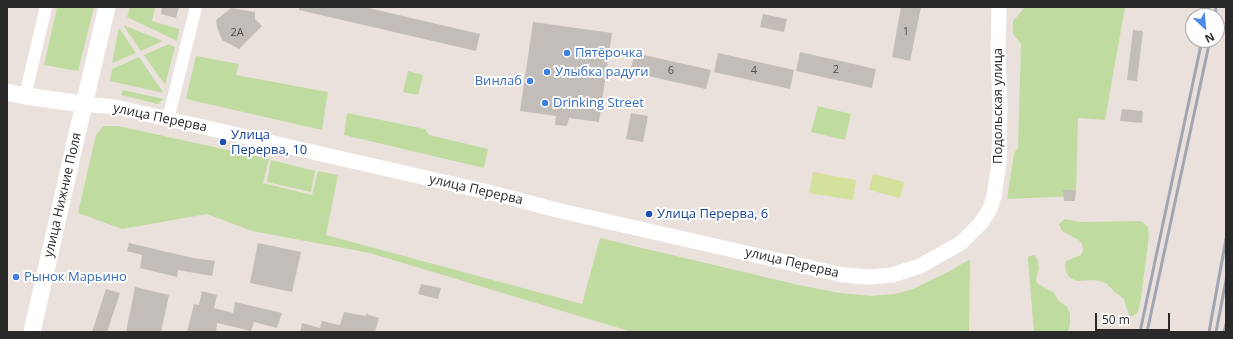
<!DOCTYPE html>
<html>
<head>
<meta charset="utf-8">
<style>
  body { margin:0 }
  #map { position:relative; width:1233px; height:339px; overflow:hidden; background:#eae1dd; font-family:"Open Sans",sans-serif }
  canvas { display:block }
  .frame { position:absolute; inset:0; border:8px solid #292929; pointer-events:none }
  .north { position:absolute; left:1185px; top:8px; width:40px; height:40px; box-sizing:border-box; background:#fff; border:1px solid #a9a9a9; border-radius:50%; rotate:154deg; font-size:11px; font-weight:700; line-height:16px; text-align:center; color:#292929 }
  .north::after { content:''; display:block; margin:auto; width:14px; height:18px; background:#4d8be6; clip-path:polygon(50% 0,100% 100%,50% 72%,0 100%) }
  .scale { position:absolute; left:1095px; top:313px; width:75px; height:18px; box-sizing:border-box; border:2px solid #292929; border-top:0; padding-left:5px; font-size:12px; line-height:14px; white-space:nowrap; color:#292929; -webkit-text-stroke:3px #fff; paint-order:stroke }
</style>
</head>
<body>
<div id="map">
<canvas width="1233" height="339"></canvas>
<div class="frame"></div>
<div class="north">N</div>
<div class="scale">50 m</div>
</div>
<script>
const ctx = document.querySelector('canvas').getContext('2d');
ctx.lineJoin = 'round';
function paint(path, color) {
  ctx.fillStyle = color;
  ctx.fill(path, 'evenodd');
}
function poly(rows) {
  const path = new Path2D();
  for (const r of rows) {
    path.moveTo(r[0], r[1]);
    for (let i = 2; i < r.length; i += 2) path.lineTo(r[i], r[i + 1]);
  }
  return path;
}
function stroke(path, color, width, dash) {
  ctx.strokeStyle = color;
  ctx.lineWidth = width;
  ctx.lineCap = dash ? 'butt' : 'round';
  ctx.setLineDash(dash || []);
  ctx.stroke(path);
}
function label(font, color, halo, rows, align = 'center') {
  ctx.font = font + ' "Open Sans",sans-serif';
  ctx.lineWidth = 4;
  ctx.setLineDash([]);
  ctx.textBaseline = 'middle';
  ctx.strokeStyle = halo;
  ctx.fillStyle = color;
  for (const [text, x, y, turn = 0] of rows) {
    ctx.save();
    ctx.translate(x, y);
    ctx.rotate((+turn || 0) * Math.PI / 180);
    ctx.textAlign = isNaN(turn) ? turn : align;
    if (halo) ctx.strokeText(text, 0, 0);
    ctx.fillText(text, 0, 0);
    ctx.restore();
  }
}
paint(poly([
  [57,7,94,7,78,71,44,65],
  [130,7,155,7,152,21,179,29,177,41,127,17],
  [1025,7,1125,7,1105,120,1078,118,1076,196,1007,199,1014,153,1018,148,1021,44,1013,34,1013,21],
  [123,25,163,41,141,51],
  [119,28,136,53,112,63],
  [169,44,175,47,165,85,144,55],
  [196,56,239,64,236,75,328,92,322,130,186,99],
  [139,57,163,92,163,93,110,81,112,69],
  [408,71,423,75,418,95,403,92],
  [123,90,164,99,158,104,121,95],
  [818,106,851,114,845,140,811,132],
  [347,113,425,129,429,135,488,149,484,168,344,135],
  [104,126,118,126,269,159,263,183,312,195,318,171,338,175,326,235,582,304,600,238,803,286,840,293,871,296,895,294,913,289,950,271,970,259,969,332,632,332,370,253,252,231,207,214,122,229,78,213,96,135],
  [271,160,315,171,311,192,267,182],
  [1065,219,1080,222,1139,221,1143,222,1148,227,1149,235,1141,298,1138,312,1133,316,1130,316,1127,310,1124,299,1116,293,1106,283,1095,280,1077,281,1070,278,1066,272,1065,265,1066,261,1081,255,1083,251,1082,244,1080,241,1062,231,1059,224],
  [1035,255,1038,261,1039,269,1036,279,1037,283,1040,285,1053,292,1059,301,1067,307,1070,313,1070,325,1068,332,1034,332,1028,261,1028,257,1030,256]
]), '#c0db9f');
paint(poly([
  [813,172,856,180,853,200,809,193],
  [873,174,904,182,900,198,869,190]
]), '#d3e19b');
paint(poly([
  [162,7,179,7,176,18,161,14],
  [299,7,364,7,480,34,476,51,299,10],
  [901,7,921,7,910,61,892,57],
  [231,8,255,12,255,19,262,26,239,49,222,40,217,27,216,20],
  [763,14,787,19,784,32,760,27],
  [533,22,612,33,599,122,569,118,567,126,555,125,556,116,520,111],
  [1133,30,1143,31,1137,81,1127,80],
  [800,52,876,69,872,88,796,71],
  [635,53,711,70,706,89,630,72],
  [718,53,794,70,790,89,714,72],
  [1122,109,1143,111,1142,123,1120,121],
  [631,113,648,116,643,142,626,139],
  [1063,190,1075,190,1075,201,1064,201],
  [129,243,193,258,215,261,212,276,178,270,177,277,140,268,142,255,127,251],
  [258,243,301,252,292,292,250,283],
  [421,284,441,288,438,299,418,294],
  [135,287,169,295,161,332,126,332],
  [106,289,120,293,107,332,92,332],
  [202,291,217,295,214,308,233,313,235,302,282,313,277,328,254,322,251,331,217,323,216,332,187,332,194,304,199,305],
  [344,312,366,316,366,314,379,318,375,332,300,332,302,323,320,328,322,321,340,325]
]), '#c2bdb8');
stroke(poly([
  [25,96,46,7],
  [168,119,196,7]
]), '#fff', 12);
stroke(poly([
  [83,104,115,107,168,119,488,192,561,211,843,275,869,277,892,275,920,266,961,243,980,224,990,209,994,196,999,163,1000,108,998,54,999,7]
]), '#fff', 15);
stroke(poly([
  [7,92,25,96,83,104],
  [32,332,77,134,107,7]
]), '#fff', 17);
stroke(poly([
  [1207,16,1209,7],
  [1215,16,1216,7],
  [1140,332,1202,40],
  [1147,332,1210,40],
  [1209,332,1226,239],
  [1216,332,1226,280],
  [1224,332,1226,324]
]), '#a0a6b1', 3);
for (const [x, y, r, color] of [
  [567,53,4,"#3f7fe0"],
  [547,72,4,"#3f7fe0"],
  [530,81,4,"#3f7fe0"],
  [545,103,4,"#3f7fe0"],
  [223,142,4,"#1a4fb4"],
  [649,214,4,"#1a4fb4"],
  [16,277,4,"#3f7fe0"]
]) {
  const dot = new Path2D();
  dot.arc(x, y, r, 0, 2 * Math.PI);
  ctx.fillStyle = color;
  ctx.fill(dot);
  stroke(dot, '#fff', 1.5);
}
label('11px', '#4f4e4d', null, [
  ["1",906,32],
  ["2А",237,33],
  ["2",836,70],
  ["6",671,71],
  ["4",754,71]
]);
label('13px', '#366cbe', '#fff', [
  ["Пятёрочка",575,53],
  ["Улыбка радуги",555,72],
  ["Винлаб",522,81,"right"],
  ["Drinking Street",553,103],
  ["Рынок Марьино",24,277]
], 'left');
label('13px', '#292929', '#fff', [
  ["Подольская улица",998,106,-90],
  ["улица Перерва",160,118,12],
  ["улица Перерва",476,190,13],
  ["улица Нижние Поля",63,195,-77],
  ["улица Перерва",792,263,13]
]);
label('13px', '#164399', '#fff', [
  ["Улица",231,135],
  ["Перерва, 10",231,150],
  ["Улица Перерва, 6",657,214]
], 'left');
</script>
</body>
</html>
